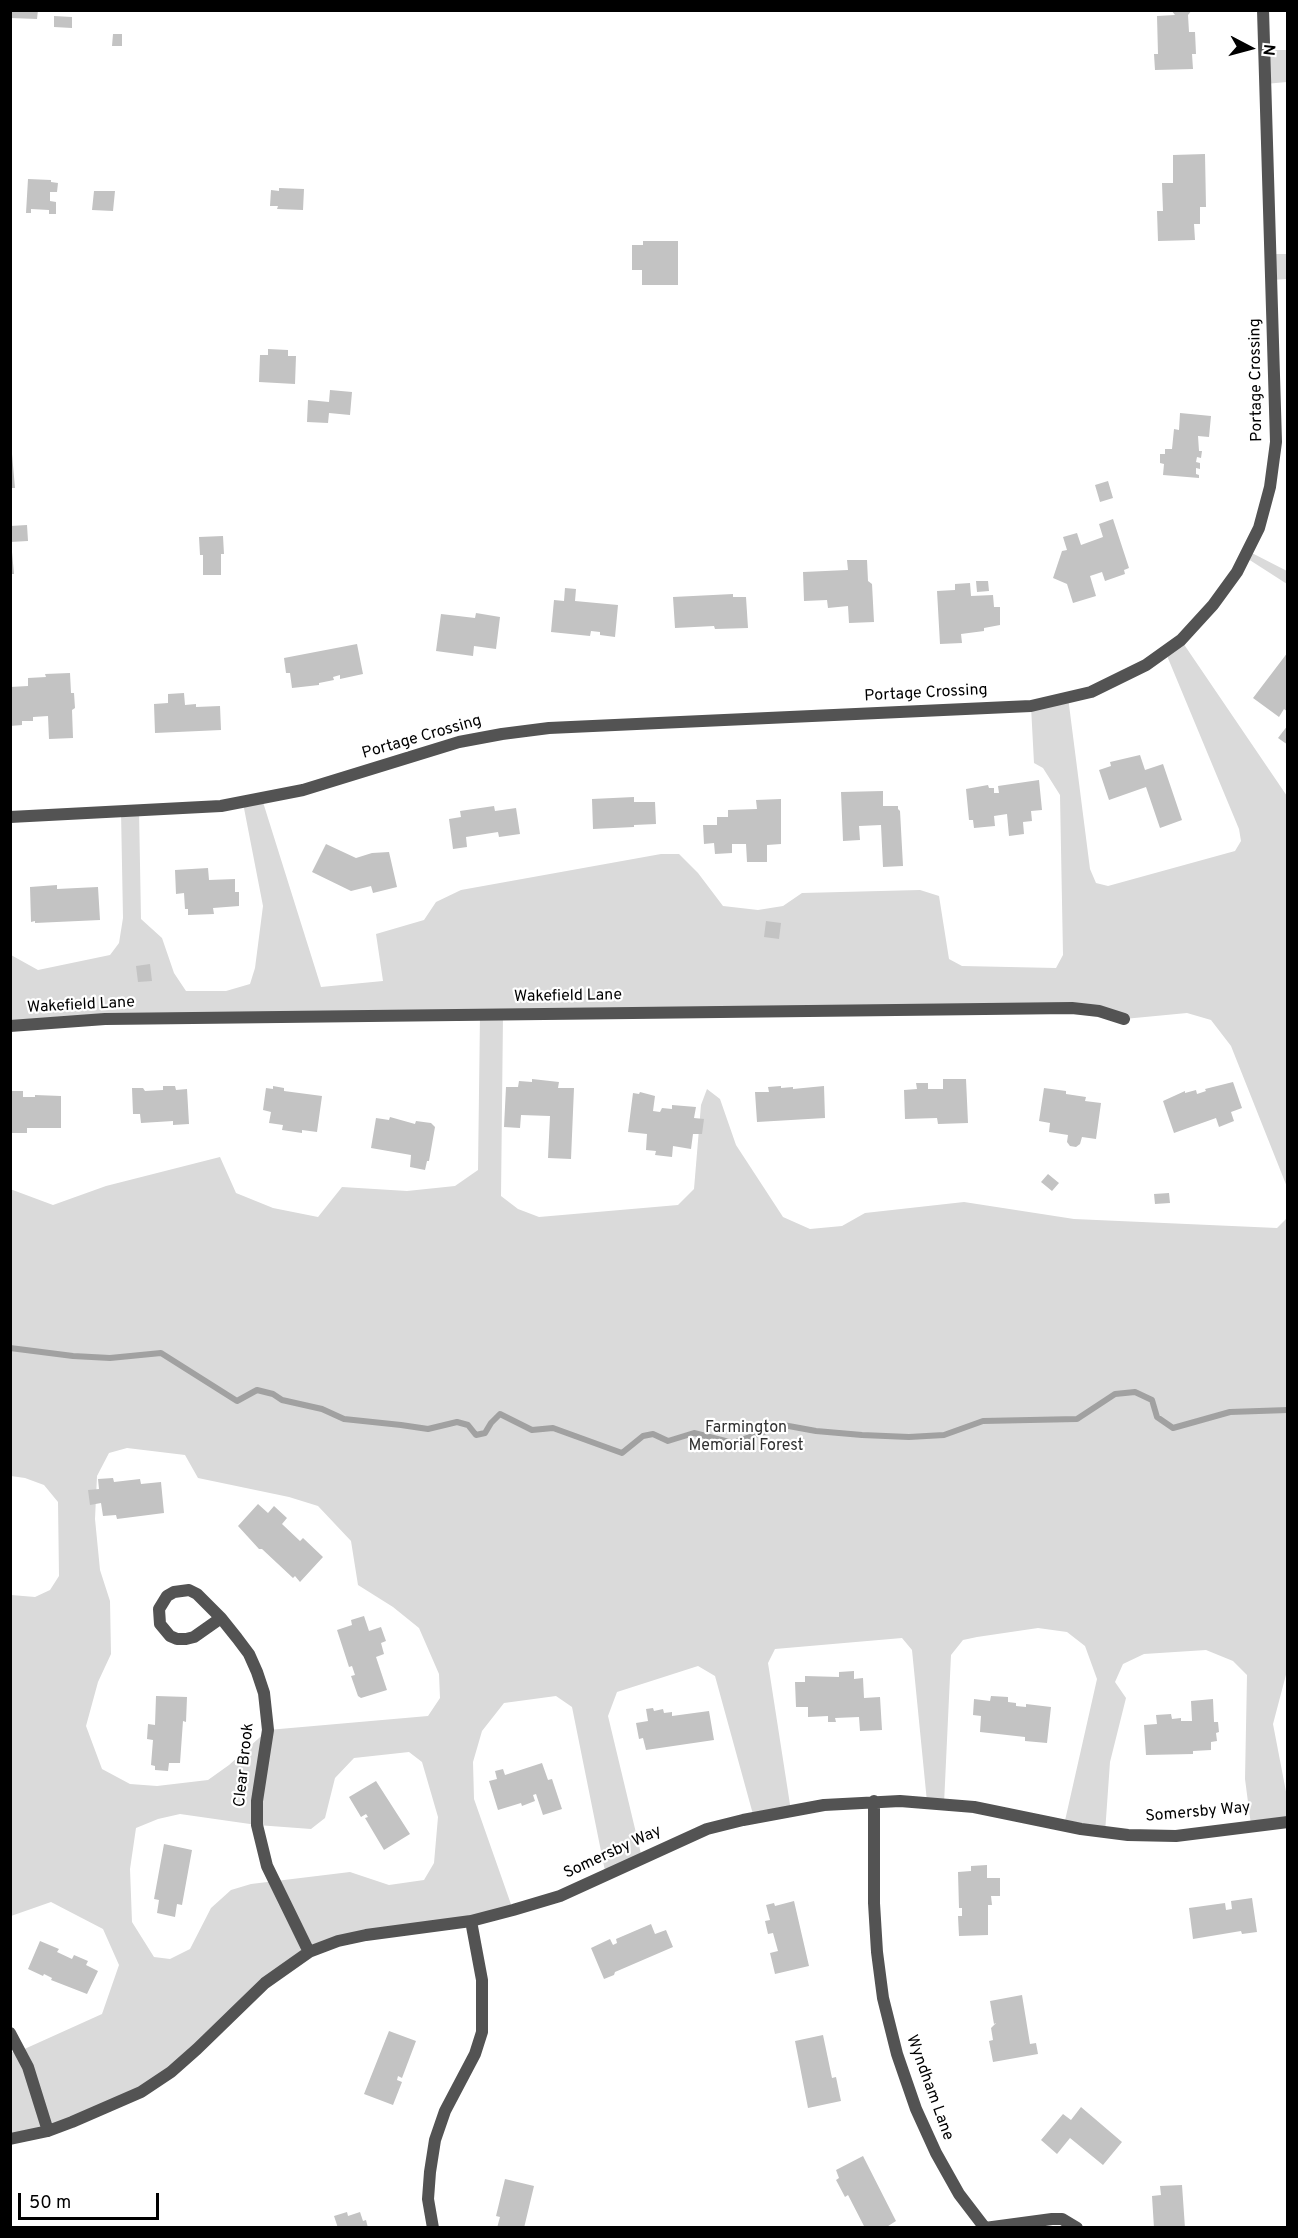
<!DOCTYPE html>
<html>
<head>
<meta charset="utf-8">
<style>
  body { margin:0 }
  #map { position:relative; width:1298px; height:2238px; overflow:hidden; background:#fff; font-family:Overpass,sans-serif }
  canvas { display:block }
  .frame { position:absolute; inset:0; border:12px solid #000; pointer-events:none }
  .north { position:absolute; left:1220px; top:18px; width:60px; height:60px; -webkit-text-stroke:4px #fff; paint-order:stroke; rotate:96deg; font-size:16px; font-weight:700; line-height:24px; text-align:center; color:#000 }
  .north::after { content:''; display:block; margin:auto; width:21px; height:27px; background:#000; clip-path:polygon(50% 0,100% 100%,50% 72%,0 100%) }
  .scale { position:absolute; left:18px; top:2193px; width:141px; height:27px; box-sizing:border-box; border:3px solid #000; border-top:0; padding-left:8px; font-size:18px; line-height:21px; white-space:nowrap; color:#000; -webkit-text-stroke:4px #fff; paint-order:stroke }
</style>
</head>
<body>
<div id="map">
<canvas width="1298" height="2238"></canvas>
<div class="frame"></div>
<div class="north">N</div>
<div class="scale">50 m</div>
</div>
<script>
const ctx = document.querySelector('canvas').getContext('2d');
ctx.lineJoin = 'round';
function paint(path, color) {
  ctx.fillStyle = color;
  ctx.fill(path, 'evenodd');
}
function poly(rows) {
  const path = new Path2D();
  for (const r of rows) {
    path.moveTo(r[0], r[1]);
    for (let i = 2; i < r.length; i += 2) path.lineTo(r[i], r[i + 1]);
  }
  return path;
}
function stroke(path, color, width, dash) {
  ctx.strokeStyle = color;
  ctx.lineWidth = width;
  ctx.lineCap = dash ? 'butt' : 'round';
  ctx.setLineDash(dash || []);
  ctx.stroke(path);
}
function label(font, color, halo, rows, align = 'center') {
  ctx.font = font + ' Overpass,sans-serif';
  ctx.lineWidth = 4.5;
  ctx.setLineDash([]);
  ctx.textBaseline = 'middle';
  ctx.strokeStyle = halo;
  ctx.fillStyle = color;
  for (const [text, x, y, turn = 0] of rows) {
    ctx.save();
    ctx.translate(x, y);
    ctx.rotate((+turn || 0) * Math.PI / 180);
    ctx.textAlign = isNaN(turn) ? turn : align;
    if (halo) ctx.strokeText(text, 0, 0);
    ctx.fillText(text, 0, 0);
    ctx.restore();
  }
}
paint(poly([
  [1264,50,1287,50,1287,82,1265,84],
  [1270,254,1287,254,1287,279,1271,280],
  [1248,551,1287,571,1287,584,1245,557],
  [1181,640,1287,796,1287,1187,1231,1046,1211,1020,1187,1013,1124,1019,1099,1011,503,1015,501,1196,518,1209,539,1217,678,1205,694,1189,701,1105,707,1089,720,1099,736,1145,783,1217,810,1229,842,1226,865,1213,964,1202,1074,1219,1277,1228,1287,1218,1288,1667,1273,1724,1287,1797,1287,1822,1251,1825,1245,1779,1247,1675,1233,1661,1206,1650,1144,1654,1123,1664,1115,1682,1126,1698,1110,1762,1105,1833,1064,1825,1097,1679,1085,1646,1067,1632,1038,1628,977,1637,963,1640,951,1655,944,1804,927,1802,912,1650,902,1638,775,1649,768,1663,791,1811,754,1818,715,1676,698,1666,617,1692,608,1716,642,1858,606,1876,572,1707,556,1696,504,1703,482,1731,473,1762,474,1799,513,1910,309,1952,141,2092,11,2139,11,2052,20,2051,102,2014,119,1965,103,1929,51,1902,11,1916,11,1595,35,1597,50,1590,59,1576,58,1502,44,1485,25,1478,11,1476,10,1189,53,1205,106,1186,220,1157,236,1193,273,1208,318,1217,342,1187,407,1191,455,1186,478,1170,480,1015,11,1026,11,955,38,970,110,955,119,943,123,918,121,811,139,810,141,919,162,938,174,973,186,991,226,991,250,984,255,968,263,906,243,803,262,799,321,987,383,981,376,934,424,920,436,902,461,890,661,854,679,854,698,873,723,906,758,910,783,906,802,893,920,890,939,896,949,959,962,966,1056,968,1063,955,1060,795,1043,768,1034,763,1031,706,1068,697,1090,869,1096,883,1108,886,1235,851,1241,841,1239,829,1165,651],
  [127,1448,185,1455,198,1478,289,1497,318,1506,351,1541,358,1585,393,1607,419,1628,439,1674,440,1698,428,1716,268,1730,229,1765,208,1780,157,1786,130,1784,102,1769,86,1726,98,1682,111,1654,110,1601,100,1570,95,1519,97,1476,109,1453],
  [409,1752,422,1762,438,1817,434,1863,424,1880,389,1885,350,1872,251,1884,231,1890,211,1908,190,1949,170,1959,154,1957,132,1922,130,1869,136,1828,158,1819,180,1814,257,1825,311,1829,325,1818,335,1778,354,1758]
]), '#dadada');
stroke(poly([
  [10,1348,73,1356,110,1358,161,1353,237,1401,257,1390,273,1394,282,1400,322,1409,344,1419,401,1425,428,1429,457,1422,468,1425,476,1435,485,1433,491,1423,500,1414,532,1430,553,1428,622,1453,643,1436,653,1434,668,1441,694,1433,733,1443,783,1425,816,1431,862,1435,909,1437,944,1435,983,1421,1077,1419,1115,1394,1135,1392,1152,1400,1157,1417,1173,1428,1230,1412,1288,1410]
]), '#a1a1a1', 6);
paint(poly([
  [10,10,38,10,37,19,10,18],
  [1171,10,1192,10,1188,15,1189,32,1195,32,1196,54,1192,54,1193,69,1155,70,1154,54,1158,54,1157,16,1175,15],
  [54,16,72,17,72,28,54,27],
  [113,34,122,34,122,46,112,46],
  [1205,154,1206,207,1200,207,1200,224,1194,224,1195,240,1158,241,1157,211,1163,211,1162,183,1173,183,1173,155],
  [28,179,51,180,51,182,58,183,57,192,50,192,50,201,56,202,56,214,49,214,49,210,31,209,31,213,26,213],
  [279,188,304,189,303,210,277,209,278,206,270,206,271,190,279,191],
  [94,191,115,191,113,211,92,210],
  [643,241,678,241,678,285,642,285,642,270,632,270,632,245,643,245],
  [268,349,288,350,288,356,296,356,295,384,259,382,260,355,268,355],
  [330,390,352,392,350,415,329,413,328,423,307,422,308,400,329,402],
  [1180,413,1211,416,1209,437,1198,436,1199,451,1202,451,1201,458,1197,457,1196,462,1200,463,1200,469,1196,468,1196,474,1199,475,1199,478,1163,475,1164,464,1160,463,1160,454,1165,454,1165,449,1172,449,1174,429,1179,430],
  [10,454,12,454,15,488,10,488],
  [1108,481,1113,498,1100,502,1095,485],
  [1113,519,1129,568,1124,570,1125,574,1105,581,1102,572,1090,576,1096,596,1073,603,1067,584,1053,578,1062,551,1067,550,1063,537,1077,533,1081,545,1103,537,1099,524],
  [27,525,28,541,10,542,10,526],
  [223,536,224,554,221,554,221,575,203,575,203,555,200,555,199,537],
  [10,552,12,552,14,574,10,574],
  [847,560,867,560,868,581,872,584,874,622,849,623,848,606,828,608,827,600,804,601,803,572,848,570],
  [976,581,988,581,989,591,977,592],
  [970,583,971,596,993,595,994,607,1000,607,1000,625,984,628,984,631,961,634,962,643,940,644,937,591,955,590,955,584],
  [565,588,576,589,575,601,618,605,615,637,600,635,600,632,591,631,590,636,551,632,554,600,564,601],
  [733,594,733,597,746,597,748,628,715,629,714,626,675,628,673,597],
  [476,613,500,617,496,649,474,646,473,656,436,651,441,614,475,618],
  [357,644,363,674,340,679,340,675,333,677,334,680,319,683,319,685,292,688,290,673,286,673,284,658],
  [1288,652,1288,712,1284,709,1279,717,1253,698],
  [70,673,71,693,74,693,75,708,72,710,73,738,49,739,48,716,33,717,33,721,22,721,22,725,10,726,10,687,28,686,28,678,46,677,45,674],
  [184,693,185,705,196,704,196,707,220,706,221,730,155,733,154,704,168,703,168,694],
  [1288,725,1288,745,1278,738],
  [1140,755,1145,770,1163,764,1182,820,1160,828,1146,787,1109,800,1099,770,1111,766,1110,762],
  [1039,780,1042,810,1031,811,1032,821,1023,822,1024,834,1009,836,1007,814,994,816,995,826,974,828,973,820,969,820,966,789,988,785,989,788,994,788,994,793,999,793,998,786],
  [883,791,883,806,898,806,898,809,900,811,903,866,883,867,881,825,859,826,860,840,843,841,841,792],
  [634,797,634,802,655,802,656,824,634,825,634,827,593,829,592,799],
  [781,799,781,844,767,845,767,862,747,862,746,844,732,844,732,853,715,854,714,843,704,844,703,825,717,825,717,817,728,817,728,810,757,809,756,800],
  [494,806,495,811,516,808,520,834,499,837,498,832,466,837,467,847,453,849,449,819,461,817,460,811],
  [326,844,356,858,372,853,389,852,397,887,373,893,371,886,351,891,312,872],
  [208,868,209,880,235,879,235,892,239,892,239,906,213,908,214,914,188,915,188,909,185,909,184,893,176,894,175,870],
  [57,885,57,889,98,887,100,920,35,923,35,921,31,922,30,887],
  [766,921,781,923,779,939,764,937],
  [150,964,152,981,138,982,136,966],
  [532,1079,559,1082,558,1088,574,1088,571,1159,548,1158,550,1116,521,1115,520,1128,504,1127,506,1087,518,1087,519,1081,532,1082],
  [943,1079,966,1079,968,1123,938,1124,937,1118,905,1119,904,1090,917,1089,916,1083,928,1083,928,1089,943,1089],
  [1233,1082,1242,1108,1231,1112,1234,1121,1219,1127,1216,1118,1174,1133,1163,1101,1185,1091,1185,1093,1196,1090,1197,1094,1206,1091,1205,1089],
  [163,1086,175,1086,176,1090,187,1089,189,1124,173,1125,173,1121,141,1123,140,1114,133,1114,132,1088,143,1088,145,1091,163,1090],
  [273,1086,284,1088,284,1091,322,1096,317,1132,302,1130,302,1133,282,1130,283,1125,269,1123,271,1112,263,1110,266,1088,273,1089],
  [781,1086,781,1088,793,1087,793,1089,824,1086,825,1118,757,1122,755,1092,769,1092,768,1087],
  [1044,1088,1066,1091,1066,1094,1086,1097,1085,1101,1101,1103,1096,1139,1082,1137,1080,1144,1076,1147,1070,1146,1067,1142,1068,1135,1049,1132,1050,1123,1039,1121],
  [10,1091,23,1091,23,1097,35,1097,35,1095,61,1096,61,1128,27,1128,27,1133,10,1133],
  [640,1092,655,1096,653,1111,660,1112,662,1108,672,1109,672,1105,696,1107,694,1118,704,1119,702,1134,693,1134,691,1149,673,1146,672,1157,655,1155,656,1151,646,1150,647,1134,628,1132,633,1093,639,1094],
  [390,1117,415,1124,416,1121,431,1123,435,1127,429,1161,427,1161,425,1170,410,1167,411,1155,371,1148,376,1118,389,1120],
  [1048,1174,1059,1183,1052,1191,1041,1182],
  [1169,1193,1170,1203,1155,1204,1154,1194],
  [113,1478,114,1482,140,1479,141,1484,161,1482,164,1513,117,1519,116,1515,103,1516,101,1503,90,1505,88,1490,99,1489,98,1479],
  [258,1504,268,1513,274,1506,287,1518,282,1524,300,1541,303,1538,323,1557,300,1582,295,1576,293,1578,262,1549,259,1549,238,1526],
  [364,1616,369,1631,381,1627,386,1641,381,1643,384,1654,376,1657,387,1690,361,1698,358,1696,351,1676,355,1675,352,1666,349,1667,337,1630,352,1625,351,1620],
  [854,1671,854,1679,863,1678,864,1698,880,1697,882,1730,860,1731,859,1717,835,1718,836,1722,828,1722,828,1716,808,1717,808,1707,796,1707,795,1682,805,1682,805,1676,839,1677,839,1672],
  [156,1696,187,1697,186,1722,183,1721,180,1763,169,1763,168,1771,155,1770,155,1766,151,1765,153,1740,147,1739,148,1724,155,1725],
  [991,1696,1008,1697,1008,1702,1016,1703,1016,1706,1026,1707,1026,1704,1051,1707,1047,1743,1025,1741,1025,1737,980,1732,981,1716,973,1715,974,1699,990,1701],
  [1213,1699,1214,1722,1218,1722,1219,1732,1216,1733,1217,1741,1211,1742,1211,1750,1193,1751,1193,1754,1146,1755,1144,1725,1157,1724,1156,1715,1171,1714,1172,1719,1181,1718,1181,1721,1192,1721,1191,1701],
  [653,1708,654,1711,663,1709,664,1713,672,1712,672,1716,709,1711,714,1740,646,1750,643,1738,639,1739,636,1723,648,1721,646,1709],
  [542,1763,548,1780,552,1779,562,1809,543,1815,536,1794,533,1795,535,1801,522,1806,521,1803,498,1810,489,1781,497,1779,495,1771,503,1769,505,1775],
  [376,1781,410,1834,384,1850,365,1818,368,1817,366,1814,361,1817,349,1797],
  [164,1844,192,1850,182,1905,177,1904,175,1917,157,1913,159,1900,154,1899],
  [987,1865,987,1878,1000,1878,1000,1896,991,1896,992,1905,988,1905,988,1935,959,1936,958,1916,962,1916,962,1908,959,1908,958,1872,971,1871,971,1866],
  [1252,1898,1257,1932,1242,1934,1241,1931,1193,1939,1189,1908,1225,1903,1226,1910,1232,1909,1231,1901],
  [794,1901,809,1966,775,1974,770,1953,778,1951,773,1933,768,1934,765,1921,770,1920,766,1905,774,1903,775,1906],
  [651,1924,655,1934,666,1930,673,1947,615,1972,614,1975,604,1979,591,1948,610,1939,613,1945,617,1943,616,1939],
  [40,1941,59,1949,57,1952,72,1959,74,1955,88,1961,86,1965,98,1971,87,1994,51,1980,52,1978,44,1974,43,1976,28,1969],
  [1022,1995,1030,2044,1036,2043,1038,2054,993,2062,989,2041,993,2040,991,2028,996,2023,994,2024,990,2001],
  [389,2031,416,2041,402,2078,398,2076,397,2080,402,2082,393,2105,364,2094],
  [823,2035,832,2078,836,2077,841,2101,808,2108,795,2041],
  [1081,2107,1122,2142,1103,2165,1070,2138,1057,2154,1041,2140,1063,2114,1071,2120],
  [863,2156,896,2221,885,2228,865,2228,848,2195,845,2197,836,2180,839,2178,836,2170],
  [505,2179,534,2186,524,2228,497,2228,500,2217,496,2216],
  [1182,2185,1185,2228,1154,2228,1152,2196,1161,2195,1160,2186],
  [347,2212,348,2216,360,2212,363,2221,366,2220,368,2228,338,2228,334,2216]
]), '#c3c3c3');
stroke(poly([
  [10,817,221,806,303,790,459,742,502,734,549,728,1031,706,1091,692,1146,665,1181,640,1213,605,1237,572,1259,528,1270,487,1276,442,1263,10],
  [10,1026,105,1019,1072,1008,1099,1011,1124,1019],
  [221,1618,194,1637,186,1639,177,1639,170,1636,160,1624,159,1609,167,1596,174,1592,189,1590,197,1594,221,1618,237,1638,249,1654,257,1672,264,1693,268,1730,257,1801,257,1825,267,1866,309,1952],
  [874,1801,874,1903,877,1952,883,1998,897,2054,916,2109,936,2153,959,2194,985,2228],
  [10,2033,28,2067,48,2131],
  [10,2139,48,2131,72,2122,141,2092,171,2072,197,2049,265,1983,309,1952,338,1941,366,1935,471,1921,513,1910,560,1896,707,1829,743,1820,824,1805,900,1801,974,1807,1081,1829,1128,1835,1176,1836,1288,1822],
  [433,2228,428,2199,430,2172,435,2140,445,2111,475,2054,482,2032,482,1980,471,1921],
  [985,2228,1052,2219,1062,2219,1077,2228]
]), '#535353', 12);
label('16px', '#000', '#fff', [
  ["Portage Crossing",1257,380,-91],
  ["Portage Crossing",926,694,-3],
  ["Portage Crossing",422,738,-16],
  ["Wakefield Lane",568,997,-1],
  ["Wakefield Lane",81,1006,-3],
  ["Clear Brook",245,1765,-84],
  ["Somersby Way",1198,1813,-5],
  ["Somersby Way",613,1853,-25],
  ["Wyndham Lane",929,2088,70]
]);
label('16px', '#313131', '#fff', [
  ["Farmington",746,1429],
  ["Memorial Forest",746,1447]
]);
</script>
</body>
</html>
